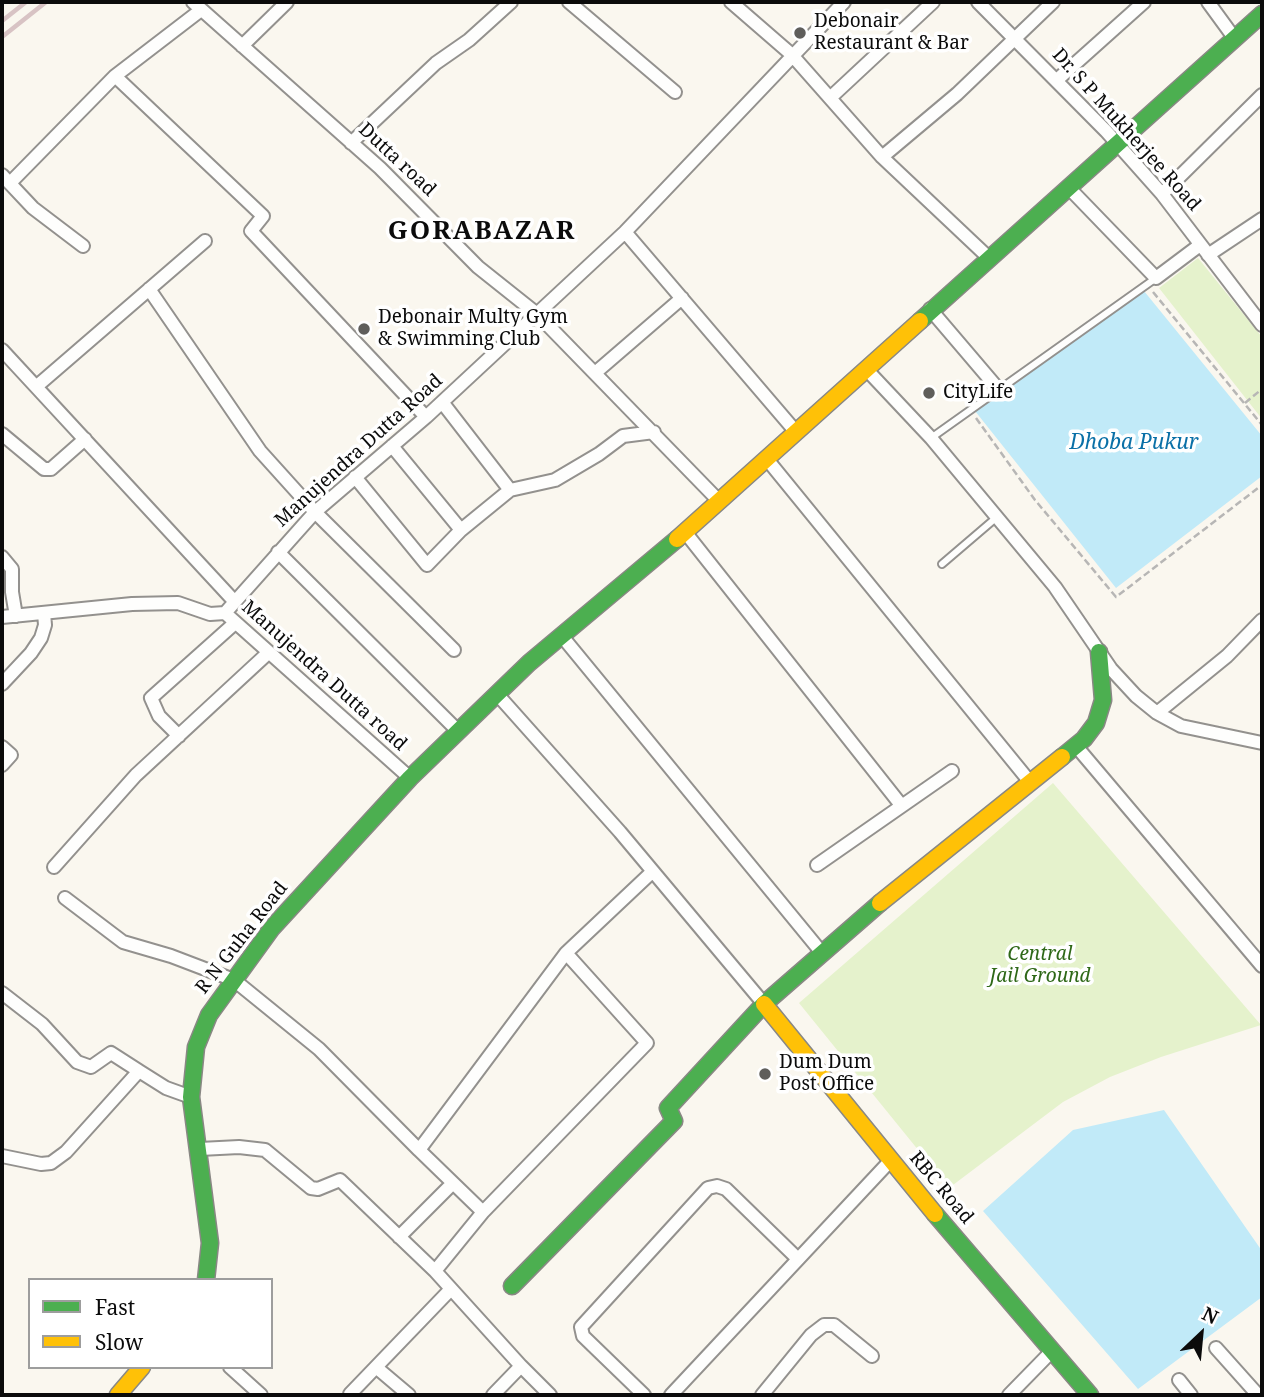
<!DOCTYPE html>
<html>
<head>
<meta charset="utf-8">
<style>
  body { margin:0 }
  #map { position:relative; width:1264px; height:1397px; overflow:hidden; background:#faf7ef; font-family:"Noto Serif",serif }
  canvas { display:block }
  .frame { position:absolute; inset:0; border:4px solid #0b0b0b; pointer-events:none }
  .legend { position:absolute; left:28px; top:1278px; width:245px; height:91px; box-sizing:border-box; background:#fff; border:2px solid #9d9d9d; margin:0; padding:9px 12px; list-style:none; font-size:21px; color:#0b0b0b }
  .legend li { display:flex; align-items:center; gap:14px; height:35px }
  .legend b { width:35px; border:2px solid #9d9d9d }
  .north { position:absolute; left:1166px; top:1299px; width:70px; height:70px; -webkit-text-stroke:5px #fff; paint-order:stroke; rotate:26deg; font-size:19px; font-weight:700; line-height:28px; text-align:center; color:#0b0b0b }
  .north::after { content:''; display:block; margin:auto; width:24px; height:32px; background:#0b0b0b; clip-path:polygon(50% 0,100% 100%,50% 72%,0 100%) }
</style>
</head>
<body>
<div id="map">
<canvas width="1264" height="1397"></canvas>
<div class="frame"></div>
<ul class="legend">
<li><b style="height:9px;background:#4caf50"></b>Fast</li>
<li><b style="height:9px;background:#ffc107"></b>Slow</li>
</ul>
<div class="north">N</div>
</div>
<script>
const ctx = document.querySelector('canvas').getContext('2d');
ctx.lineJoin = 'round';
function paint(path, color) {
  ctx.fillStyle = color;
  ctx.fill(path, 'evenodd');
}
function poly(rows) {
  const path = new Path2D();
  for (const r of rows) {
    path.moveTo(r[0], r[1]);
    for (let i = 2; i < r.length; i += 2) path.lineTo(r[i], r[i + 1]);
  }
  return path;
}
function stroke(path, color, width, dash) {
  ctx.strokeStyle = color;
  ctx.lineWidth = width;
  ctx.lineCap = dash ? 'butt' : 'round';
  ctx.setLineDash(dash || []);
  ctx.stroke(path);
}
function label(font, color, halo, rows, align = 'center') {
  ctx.font = font + ' "Noto Serif",serif';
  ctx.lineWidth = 7;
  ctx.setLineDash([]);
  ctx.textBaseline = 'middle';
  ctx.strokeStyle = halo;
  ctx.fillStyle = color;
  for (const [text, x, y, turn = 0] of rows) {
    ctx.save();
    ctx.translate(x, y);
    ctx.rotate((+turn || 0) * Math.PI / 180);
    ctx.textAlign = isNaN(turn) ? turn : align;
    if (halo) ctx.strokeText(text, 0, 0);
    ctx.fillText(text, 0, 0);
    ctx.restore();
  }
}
paint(poly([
  [1198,258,1262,337,1262,419,1159,288],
  [1053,783,1261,1025,1161,1057,1110,1077,1063,1102,949,1188,799,1003]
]), '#e5f2cc');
paint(poly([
  [1144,291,1262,436,1262,476,1116,588,975,411],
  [1164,1110,1262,1251,1262,1297,1138,1389,983,1211,1073,1130]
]), '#c1eaf8');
const lane = poly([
  [931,438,1156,278],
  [942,564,997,517]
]);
const street = poly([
  [193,2,380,168,478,267,537,314,718,500],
  [569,2,675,92],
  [731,2,791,54,882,157,989,258],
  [978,2,1106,131,1162,194,1262,325],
  [1208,2,1235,39],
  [242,46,287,2],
  [115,76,263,216,251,231,426,417],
  [1058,79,1144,2],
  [830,98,933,2],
  [351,143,436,63,469,40,511,2],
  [882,157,957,94,1053,2],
  [2,175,33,208,83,246],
  [10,183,115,76,201,10],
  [1069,188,1156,278,1200,245],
  [1162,194,1262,95],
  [625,232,796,432],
  [1208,255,1262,219],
  [149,289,260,451,315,512,454,650],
  [930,309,999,390],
  [2,350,235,602],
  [867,370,931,438,1055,587,1111,669,1136,696,1157,713,1181,726,1262,743],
  [595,373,682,298],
  [37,386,205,241],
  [442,402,510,490,555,480,599,454,623,436,654,432],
  [2,434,44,469,51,469,85,439],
  [392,446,461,530],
  [766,458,1030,782],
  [355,477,427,565,461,530,510,490],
  [685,532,901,805],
  [278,552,458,731],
  [2,557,12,569,12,592,16,616],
  [225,613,315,512,426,417,625,232,844,2],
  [2,617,132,604,178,603,210,614,225,613,410,778],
  [561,635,822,953],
  [2,684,31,653,41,638,45,625,44,613],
  [497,694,620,832,764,1004],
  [1157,713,1227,656,1262,620],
  [179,736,159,716,151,698,235,623],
  [1076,746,1262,966],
  [2,747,11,755,2,765],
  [817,865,952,771],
  [54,867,136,775,268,653],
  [65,898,123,942,171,956,234,980,319,1049,419,1150],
  [2,993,42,1024,77,1062,91,1067,111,1053,139,1071],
  [200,1149,239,1147,265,1150,311,1188,318,1189,340,1180,435,1271,483,1212,647,1043,566,953,652,872],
  [2,1156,41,1164,51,1163,66,1152,139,1071,166,1088,191,1097],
  [483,1212,419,1150,566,953],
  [399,1237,453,1183],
  [435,1271,521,1366,493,1395],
  [1216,1348,1258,1395],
  [521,1366,550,1395],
  [230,1367,261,1395],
  [377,1368,409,1395],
  [1179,1380,1191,1395],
  [350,1394,451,1289],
  [644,1395,583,1336,581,1327,708,1188,717,1186,726,1189,798,1259],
  [671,1395,891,1160],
  [762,1395,811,1335,824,1325,834,1325,872,1356],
  [1009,1395,1052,1351]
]);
const fast = poly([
  [920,321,1262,14],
  [1062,757,1084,739,1096,723,1103,700,1099,652],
  [935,1214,1090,1395],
  [206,1280,210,1243,191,1097,196,1047,209,1015,272,928,410,778,529,663,677,539],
  [512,1286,674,1121,668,1108,764,1004,880,903]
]);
const slow = poly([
  [677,539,920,321],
  [880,903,1062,757],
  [764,1004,935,1214],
  [118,1395,142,1367]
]);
stroke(lane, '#93918e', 10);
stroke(street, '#93918e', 16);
stroke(fast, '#898884', 19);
stroke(slow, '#898884', 19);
stroke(poly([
  [1153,292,1262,425],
  [1245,403,1262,389],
  [976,418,1035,500,1116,597,1262,485]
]), '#b7b6b5', 2.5, [7, 3.5]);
stroke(lane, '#fefefd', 6);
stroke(street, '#fefefd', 12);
stroke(fast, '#4caf50', 16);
stroke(slow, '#ffc107', 16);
stroke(poly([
  [2,21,26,2],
  [2,37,46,2]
]), '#d8c3c4', 4.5);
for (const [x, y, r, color] of [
  [800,33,7,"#5f5e5b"],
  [364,329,7,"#5f5e5b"],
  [929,393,7,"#5f5e5b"],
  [765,1074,7,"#5f5e5b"]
]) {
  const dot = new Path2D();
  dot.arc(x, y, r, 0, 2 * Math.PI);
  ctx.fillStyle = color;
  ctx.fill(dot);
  stroke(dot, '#fff', 2.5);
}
label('19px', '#0b0b0b', '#fff', [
  ["Debonair",814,22],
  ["Restaurant & Bar",814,44],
  ["Debonair Multy Gym",378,318],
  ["& Swimming Club",378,340],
  ["CityLife",943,393],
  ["Dum Dum",779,1063],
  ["Post Office",779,1085]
], 'left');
label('19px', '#0b0b0b', '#fff', [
  ["Dr. S P Mukherjee Road",1126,130,48],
  ["Dutta road",397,160,43],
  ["Manujendra Dutta Road",359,451,-42],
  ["Manujendra Dutta road",324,676,42],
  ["R N Guha Road",242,938,-52],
  ["RBC Road",941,1188,50]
]);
label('italic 19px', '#2e6817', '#fff', [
  ["Central",1040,955],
  ["Jail Ground",1040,977]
]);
label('italic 21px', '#0a70a7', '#fff', [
  ["Dhoba Pukur",1134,443]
]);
ctx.letterSpacing = '2px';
label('bold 26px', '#0b0b0b', '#fff', [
  ["GORABAZAR",482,232]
]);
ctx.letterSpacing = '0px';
</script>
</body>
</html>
